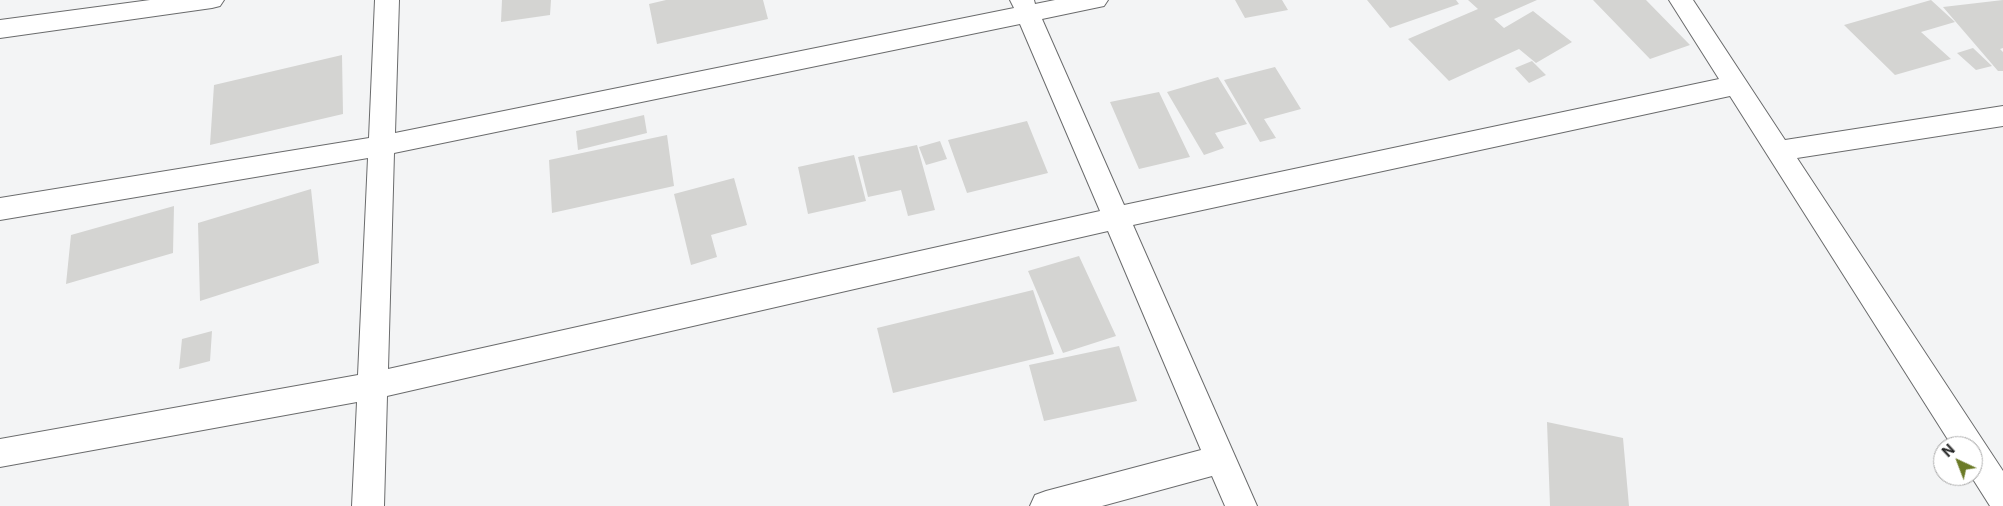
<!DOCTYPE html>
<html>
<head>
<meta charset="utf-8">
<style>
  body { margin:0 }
  #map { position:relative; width:2003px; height:506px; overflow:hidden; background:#f3f4f5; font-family:Inter,sans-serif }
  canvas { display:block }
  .north { position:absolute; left:1933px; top:436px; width:50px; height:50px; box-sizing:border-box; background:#fff; border:1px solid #a7a7a7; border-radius:50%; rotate:317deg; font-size:14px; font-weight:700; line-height:20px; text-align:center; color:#232424 }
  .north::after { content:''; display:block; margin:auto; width:18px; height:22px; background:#6b7a27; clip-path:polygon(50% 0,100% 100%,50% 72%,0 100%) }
</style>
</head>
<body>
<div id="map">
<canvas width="2003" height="506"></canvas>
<div class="north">N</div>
</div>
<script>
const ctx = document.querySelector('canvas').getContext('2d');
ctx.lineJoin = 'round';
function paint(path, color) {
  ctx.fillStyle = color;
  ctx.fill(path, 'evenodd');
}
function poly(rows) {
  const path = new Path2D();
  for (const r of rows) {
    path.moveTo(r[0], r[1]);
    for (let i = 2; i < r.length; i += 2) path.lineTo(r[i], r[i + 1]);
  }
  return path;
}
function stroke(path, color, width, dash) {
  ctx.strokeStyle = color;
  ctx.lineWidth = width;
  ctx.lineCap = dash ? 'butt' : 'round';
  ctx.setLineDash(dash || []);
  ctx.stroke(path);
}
paint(poly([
  [502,0,551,0,550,15,501,22],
  [666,0,763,0,768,19,657,44,649,4],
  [1235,0,1282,0,1288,10,1245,18],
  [1367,0,1456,0,1459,4,1390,28],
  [1468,0,1537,0,1494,19,1504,28,1533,11,1572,42,1536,63,1519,49,1449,81,1408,39,1478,9],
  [1593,0,1646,0,1690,45,1650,59],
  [1931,0,1955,22,1921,32,1951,59,1895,75,1844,25],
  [2003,0,2003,48,2000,49,2003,52,2003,71,1998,71,1943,7],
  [1973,48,1992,66,1976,70,1957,53],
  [342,55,343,114,210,145,214,85],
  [1532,61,1546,75,1529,83,1515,68],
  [1275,67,1301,109,1264,119,1276,138,1260,142,1224,80],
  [1218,77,1247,124,1215,133,1224,148,1204,155,1167,92],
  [1159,92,1190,157,1139,169,1110,102],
  [644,115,647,133,578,150,576,131],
  [1027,121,1048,173,967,193,948,140],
  [667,135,674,186,552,213,549,160],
  [940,141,947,159,926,165,919,147],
  [917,145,935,210,908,216,901,190,868,197,858,157],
  [854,155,866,201,808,214,798,167],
  [734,178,747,225,711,235,717,257,691,265,674,194],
  [311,189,319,263,200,301,198,223],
  [174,206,173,253,66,284,71,235],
  [1079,256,1116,336,1063,353,1028,271],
  [1033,290,1054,354,893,393,877,328],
  [212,331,210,361,179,369,182,339],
  [1119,346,1137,401,1044,421,1029,365],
  [1547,422,1623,438,1629,506,1550,506]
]), '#d4d4d2');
const minor = poly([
  [150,0,224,0,220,6,212,8,0,38,0,20,150,0],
  [375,0,399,0,395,133,1014,8,1010,0,1034,0,1035,4,1055,0,1108,0,1104,6,1042,19,1124,205,1719,79,1669,0,1693,0,1785,140,2003,106,2003,126,1797,158,2003,471,2003,506,1990,506,1971,476,1973,476,1973,446,1952,446,1730,96,1133,225,1257,506,1225,506,1212,476,1102,506,1030,506,1035,495,1046,491,1201,450,1108,231,387,396,384,506,352,506,357,402,0,467,0,439,358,375,368,158,0,220,0,198,369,138,375,0],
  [1020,24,1100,211,388,369,394,153,1020,24]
]);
stroke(minor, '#6a6b6c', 2);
paint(minor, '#fff');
</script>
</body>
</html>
